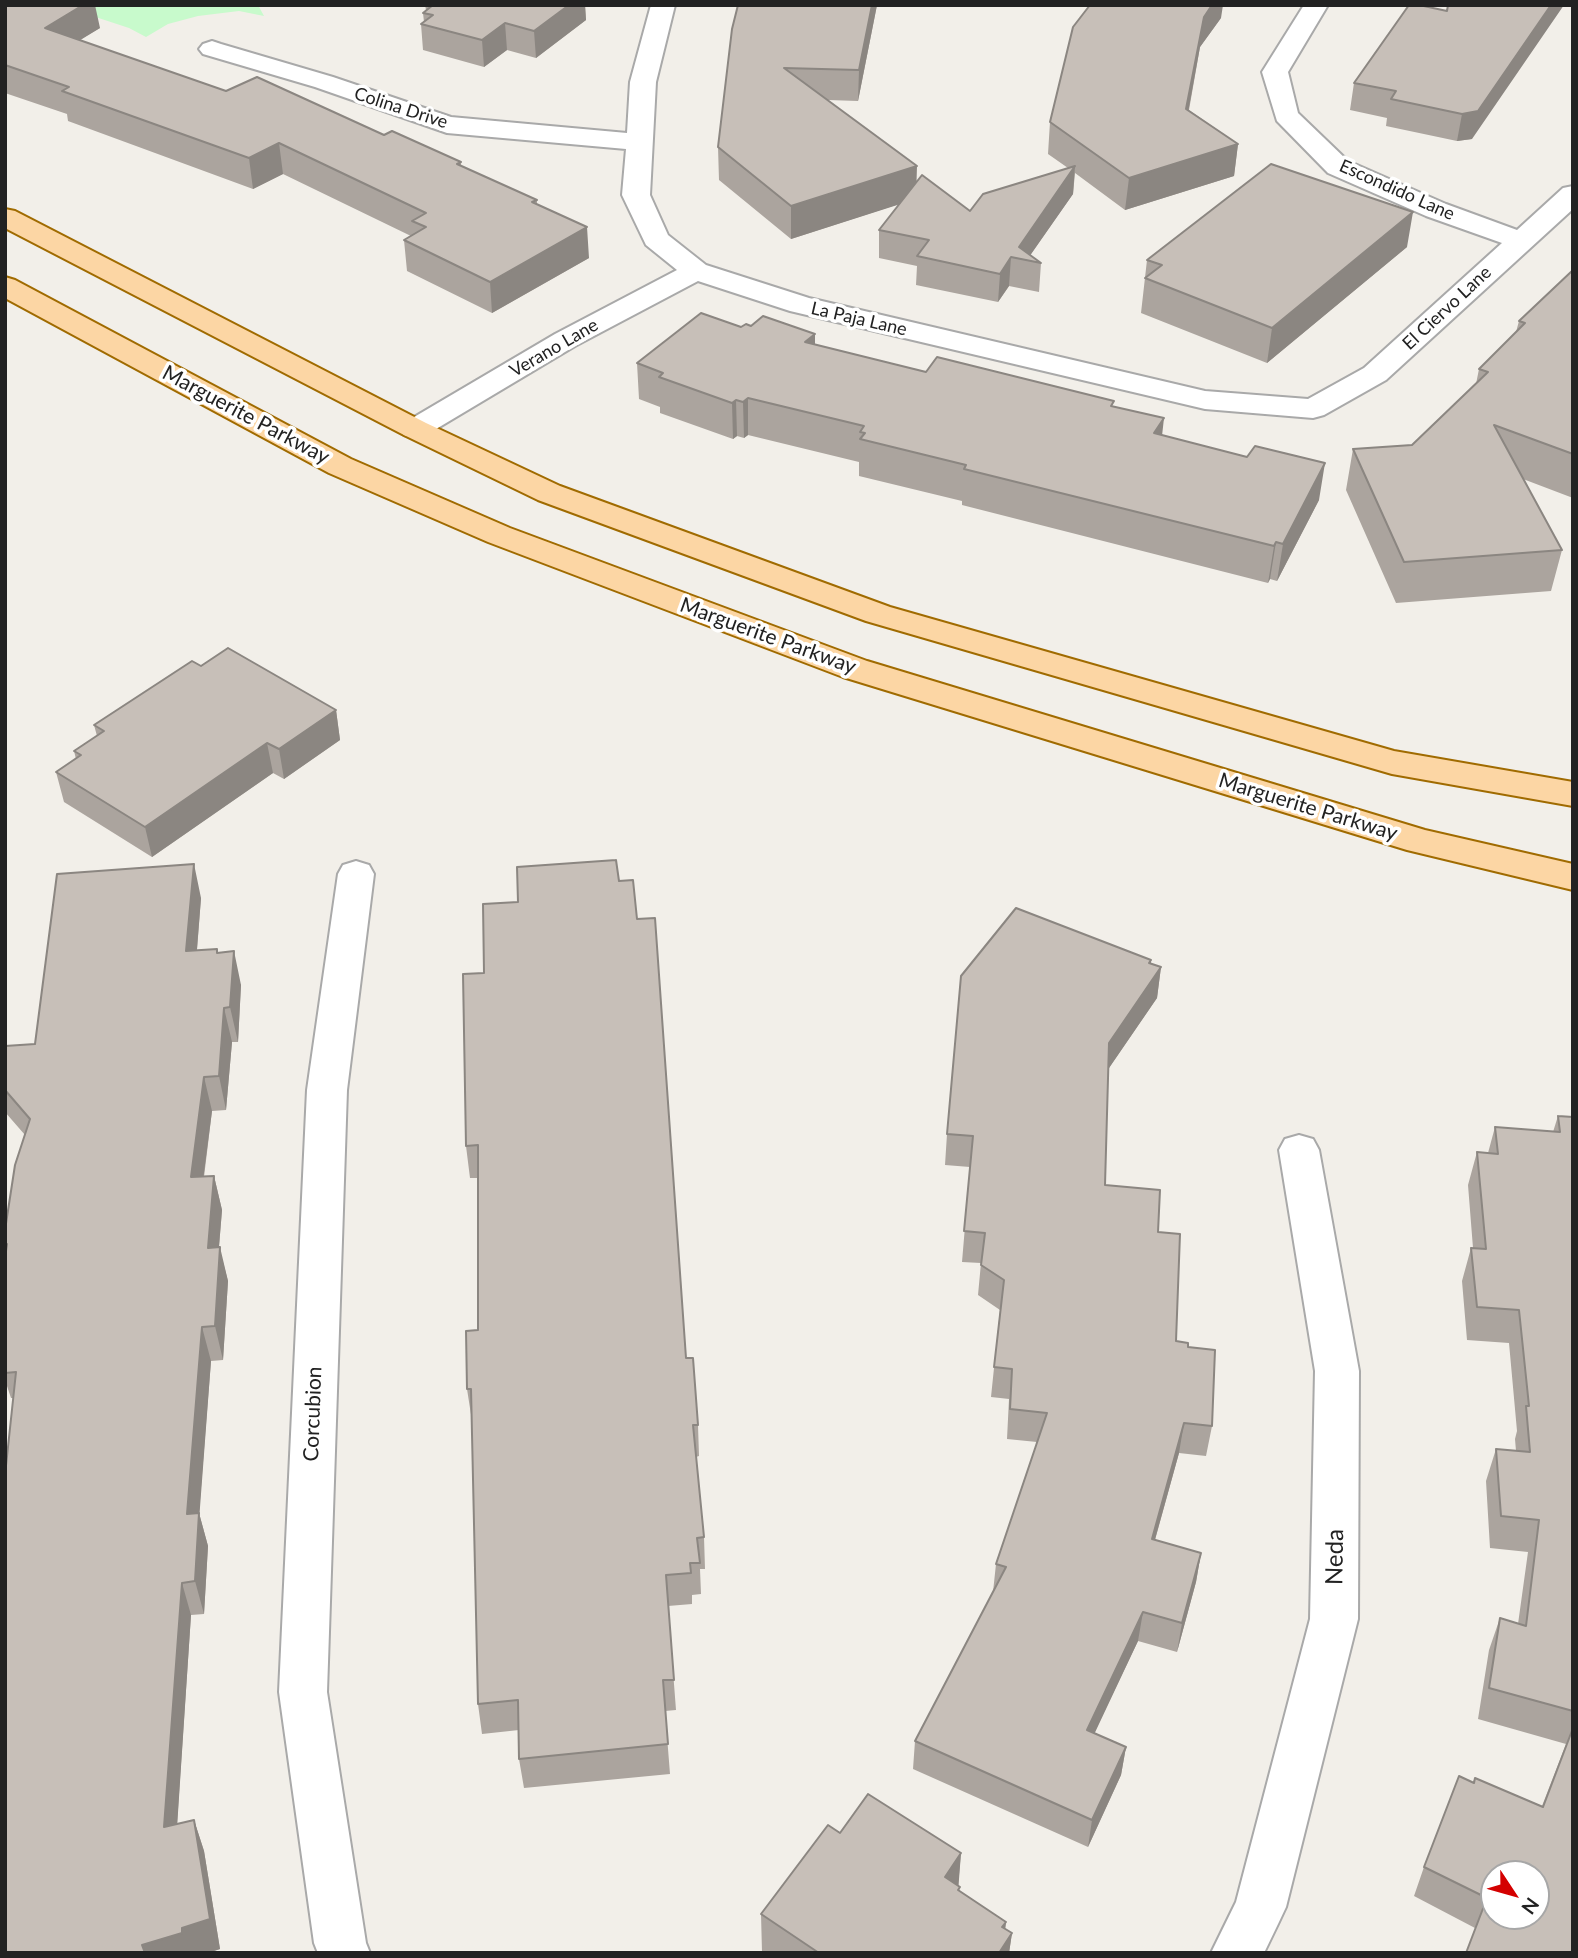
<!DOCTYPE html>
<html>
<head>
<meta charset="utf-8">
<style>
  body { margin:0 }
  #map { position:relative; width:1578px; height:1958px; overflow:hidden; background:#f2efe9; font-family:Lato,sans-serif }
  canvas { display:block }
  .frame { position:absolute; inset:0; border:7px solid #222; pointer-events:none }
  .north { position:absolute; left:1480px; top:1860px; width:70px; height:70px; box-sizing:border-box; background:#fff; border:2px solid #a7a7a7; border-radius:50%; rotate:126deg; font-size:19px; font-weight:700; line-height:28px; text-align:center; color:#222 }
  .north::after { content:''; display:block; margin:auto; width:24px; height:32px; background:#d40000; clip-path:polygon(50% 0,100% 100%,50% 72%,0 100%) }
</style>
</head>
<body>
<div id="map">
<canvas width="1578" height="1958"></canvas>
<div class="frame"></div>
<div class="north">N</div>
</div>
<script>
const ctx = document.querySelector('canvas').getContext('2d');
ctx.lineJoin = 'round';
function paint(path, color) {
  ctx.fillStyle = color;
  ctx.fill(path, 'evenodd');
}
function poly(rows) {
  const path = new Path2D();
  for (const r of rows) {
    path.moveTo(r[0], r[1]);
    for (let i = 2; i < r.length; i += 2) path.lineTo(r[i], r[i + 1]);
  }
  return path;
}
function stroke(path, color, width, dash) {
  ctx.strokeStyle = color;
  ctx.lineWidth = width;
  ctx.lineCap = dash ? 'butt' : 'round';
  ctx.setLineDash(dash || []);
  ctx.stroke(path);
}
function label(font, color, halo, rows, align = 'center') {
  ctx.font = font + ' Lato,sans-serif';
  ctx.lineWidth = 7;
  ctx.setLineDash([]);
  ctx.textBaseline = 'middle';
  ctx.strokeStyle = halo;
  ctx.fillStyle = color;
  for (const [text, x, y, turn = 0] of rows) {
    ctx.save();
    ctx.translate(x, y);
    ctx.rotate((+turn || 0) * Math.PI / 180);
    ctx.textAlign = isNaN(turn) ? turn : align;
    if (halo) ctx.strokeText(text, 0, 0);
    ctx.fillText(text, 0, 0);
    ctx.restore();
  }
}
paint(poly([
  [59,5,258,5,264,16,239,11,198,16,168,24,146,37,129,28]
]), '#c8facc');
const minor = poly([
  [651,5,675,5,656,82,650,195,668,235,706,265,809,298,1205,391,1308,399,1364,368,1502,243,1426,216,1328,173,1277,121,1262,72,1304,5,1328,5,1288,72,1298,113,1348,161,1446,204,1517,230,1563,188,1573,186,1573,209,1386,380,1324,415,1313,418,1205,409,790,311,698,281,575,346,426,435,415,438,404,435,400,429,404,423,555,334,677,270,646,245,622,195,626,149,447,133,315,87,203,54,199,49,203,44,212,41,221,44,333,77,451,117,627,133,630,82,651,5],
  [356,861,369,865,374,874,347,1090,327,1692,366,1943,370,1953,318,1953,314,1943,279,1692,307,1090,338,874,343,865,356,861],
  [1299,1135,1313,1139,1319,1150,1359,1371,1358,1619,1286,1907,1278,1924,1264,1953,1211,1953,1236,1902,1310,1619,1315,1371,1279,1150,1285,1139,1299,1135]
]);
const major = poly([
  [5,209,15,211,426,423,560,486,890,607,1394,751,1573,782,1573,806,1392,774,866,621,538,500,404,435,5,228,5,209],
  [5,277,15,280,351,459,510,528,867,661,1425,830,1573,864,1573,890,1407,850,843,677,488,542,329,473,5,298,5,277]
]);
stroke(minor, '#a9a9a9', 4);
stroke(major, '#a06b00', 4);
paint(minor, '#fff');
paint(major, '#fcd6a4');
paint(poly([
  [5,5,100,28,79,40,226,91,384,135,461,162,461,166,537,200,537,204,589,258,492,313,407,271,404,240,411,236,283,174,253,189,68,121,67,114,5,93],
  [425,5,585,5,586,20,536,58,507,50,484,67,423,50,421,24,424,22,423,13,426,10],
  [738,5,877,5,858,101,828,100,917,181,970,211,1068,168,1048,154,1050,122,1221,18,1200,47,1189,110,1238,144,1234,176,1125,210,1075,173,1073,194,1030,255,1041,263,1039,292,1009,286,998,302,916,285,917,266,879,258,879,230,899,204,791,239,719,180,718,147],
  [1419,5,1472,139,1457,141,1386,126,1387,118,1350,110,1354,83],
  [1407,247,1267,363,1141,313,1147,260],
  [1573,270,1573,498,1523,479,1562,550,1551,591,1396,603,1346,490,1353,449,1412,445,1476,384,1479,369,1516,332,1519,321],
  [741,327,926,372,1113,406,1162,435,1319,500,1277,581,1270,579,1268,583,962,505,962,501,859,476,859,462,748,435,744,438,737,436,733,439,660,413,660,407,639,399,637,363],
  [201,666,336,710,340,740,284,779,273,773,152,857,64,802,56,772,76,759,74,751,97,736,94,725],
  [619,881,686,1358,698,1425,699,1456,696,1457,704,1537,705,1569,700,1569,701,1594,692,1595,692,1604,668,1606,676,1710,665,1711,670,1774,524,1788,519,1759,519,1730,482,1734,478,1704,472,1421,467,1389,478,1330,478,1178,470,1178,466,1146,484,973,518,902],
  [201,898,197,950,217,949,218,953,241,985,238,1042,232,1042,226,1110,212,1111,204,1177,214,1176,222,1210,219,1247,228,1281,223,1360,211,1361,199,1513,208,1546,204,1614,191,1615,177,1824,194,1820,204,1851,220,1949,208,1953,5,1953,13,1400,13,1398,11,1398,5,1380,5,1230,25,1135,5,1112,5,1046,35,1044],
  [1151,960,1151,964,1161,967,1157,998,1108,1069,1105,1185,1158,1232,1176,1341,1188,1347,1212,1426,1206,1456,1179,1453,1155,1540,1201,1553,1196,1582,1177,1652,1138,1641,1094,1733,1126,1747,1121,1775,1088,1847,913,1769,915,1741,993,1592,996,1564,1037,1442,1007,1439,1009,1399,991,1397,1000,1310,978,1295,981,1263,962,1262,970,1167,945,1165,947,1134],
  [1558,1116,1573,1117,1573,1953,1475,1928,1414,1896,1424,1867,1475,1778,1542,1806,1566,1744,1478,1719,1489,1650,1500,1618,1518,1624,1528,1552,1490,1548,1486,1481,1496,1449,1516,1451,1515,1439,1517,1431,1509,1343,1467,1340,1462,1281,1471,1248,1473,1248,1468,1185,1477,1152,1488,1153,1495,1127,1553,1132],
  [840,1833,961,1853,958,1886,960,1891,1006,1922,1005,1929,1012,1933,1009,1953,762,1952,761,1914]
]), '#aba49e');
paint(poly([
  [83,5,95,5,100,28,51,58,45,28],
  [565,5,585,5,586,20,536,58,534,31],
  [872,5,877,5,858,101,859,70],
  [1212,5,1223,5,1221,18,1200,47,1183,140,1186,109,1204,17],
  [1551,5,1564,5,1472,139,1457,141,1462,114],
  [505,23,507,50,484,67,482,40],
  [279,143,283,174,253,189,249,158],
  [1238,144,1234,176,1125,210,1129,178],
  [917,166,916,199,791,239,791,206],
  [1075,166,1073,194,1027,260,1019,247],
  [1413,212,1407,247,1267,363,1272,328],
  [587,227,589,258,492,313,490,282],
  [1011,257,1009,286,998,302,1000,274],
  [815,334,815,369,805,342],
  [748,398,748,435,744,438,743,402],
  [736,400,737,436,733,439,732,403],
  [1164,418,1160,454,1154,433],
  [1325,463,1319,500,1277,581,1283,544],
  [1276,542,1270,579,1268,583,1274,546],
  [336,710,340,740,284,779,279,749],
  [267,743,273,773,152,857,145,827],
  [194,864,201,898,194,986,186,951],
  [234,951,241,985,238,1042,230,1007],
  [1151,960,1148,987,1161,967,1157,998,1105,1074,1109,1043],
  [224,1008,232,1042,226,1110,219,1076],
  [204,1077,212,1111,199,1211,191,1177],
  [214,1176,222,1210,216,1282,208,1248],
  [220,1247,228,1281,223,1360,215,1326],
  [202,1327,211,1361,197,1547,187,1514],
  [1184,1423,1179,1453,1147,1568,1152,1539],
  [199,1513,208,1546,204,1614,195,1581],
  [1201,1553,1196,1582,1177,1652,1182,1623],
  [182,1583,191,1615,175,1858,164,1827],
  [1143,1612,1138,1641,1083,1758,1087,1730],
  [1126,1747,1121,1775,1088,1847,1092,1820],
  [194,1820,204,1851,220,1949,208,1953,145,1953,142,1945,182,1928],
  [961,1853,958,1892,945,1877],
  [1006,1922,1003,1947,1012,1933,1009,1953,999,1953,1002,1927]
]), '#8b8681');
const building = poly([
  [5,5,83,5,45,28,226,91,257,77,384,135,392,131,461,162,457,164,537,200,532,202,587,227,490,282,404,240,426,227,412,221,426,213,279,143,249,158,62,91,69,87,5,65,5,5],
  [433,5,569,5,534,31,505,23,482,40,421,24,433,15,423,13,433,5],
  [738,5,872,5,859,70,784,68,917,166,791,206,718,147,732,29,738,5],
  [1090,5,1212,5,1204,17,1186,109,1238,144,1129,178,1050,122,1073,27,1090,5],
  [1409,5,1419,5,1447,11,1448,5,1551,5,1478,111,1462,114,1391,99,1396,91,1354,83,1409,5],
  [1271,164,1413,212,1272,328,1145,278,1162,265,1147,260,1271,164],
  [1075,166,1019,247,1041,263,1011,257,1000,274,917,256,929,240,879,230,922,175,970,211,983,194,1075,166],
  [1573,270,1573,454,1494,425,1562,550,1404,562,1353,449,1412,445,1488,372,1479,369,1525,323,1519,321,1573,270],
  [701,313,741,327,746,324,751,326,763,316,815,334,805,342,926,372,937,357,1114,401,1111,406,1164,418,1154,433,1247,457,1255,446,1325,463,1283,544,1276,542,1274,546,964,469,966,465,860,439,865,433,860,432,864,426,748,398,743,402,736,400,732,403,659,377,663,373,637,363,701,313],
  [228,648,336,710,279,749,267,743,145,827,56,772,81,755,74,751,104,731,94,725,192,661,201,666,228,648],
  [616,860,619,881,633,880,637,919,655,918,686,1358,693,1358,698,1425,693,1425,704,1537,697,1538,700,1563,690,1563,691,1573,666,1575,674,1680,663,1680,668,1744,519,1759,518,1700,478,1704,471,1389,467,1389,466,1331,478,1330,478,1145,466,1146,463,974,484,973,483,904,518,902,517,867,616,860],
  [194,864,186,951,217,949,217,953,234,951,230,1007,224,1008,219,1076,204,1077,191,1177,214,1176,208,1248,220,1247,215,1326,202,1327,187,1514,199,1513,195,1581,182,1583,164,1827,194,1820,210,1919,182,1928,182,1933,142,1945,145,1953,5,1953,5,1475,16,1372,5,1373,5,1258,7,1244,5,1245,5,1230,15,1165,30,1119,5,1090,5,1046,35,1044,57,874,194,864],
  [1016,908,1151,960,1149,963,1161,967,1109,1043,1105,1185,1160,1190,1158,1232,1180,1234,1176,1341,1188,1343,1188,1347,1215,1350,1212,1426,1184,1423,1152,1539,1201,1553,1182,1623,1143,1612,1087,1730,1126,1747,1092,1820,915,1741,1006,1567,996,1564,1047,1413,1010,1409,1012,1369,994,1367,1004,1280,981,1265,985,1233,964,1231,973,1136,947,1134,961,976,1016,908],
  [1558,1116,1573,1117,1573,1711,1489,1688,1500,1618,1526,1626,1539,1520,1501,1516,1496,1449,1530,1452,1526,1406,1529,1406,1519,1310,1477,1307,1471,1248,1486,1249,1477,1152,1498,1154,1495,1127,1560,1132,1558,1116],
  [1573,1728,1573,1953,1466,1953,1487,1898,1424,1867,1459,1776,1474,1783,1475,1778,1543,1807,1573,1728],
  [1494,1874,1536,1874,1536,1916,1494,1916,1494,1874],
  [868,1794,961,1853,945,1877,960,1887,958,1890,1006,1922,1002,1927,1012,1933,999,1953,819,1953,761,1914,828,1825,840,1833,868,1794]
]);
paint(building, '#c7bfb8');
stroke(building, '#8b8681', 2);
label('18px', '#222', '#fff', [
  ["Colina Drive",401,108,18],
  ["Escondido Lane",1397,190,24],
  ["El Ciervo Lane",1447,308,-43],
  ["La Paja Lane",859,319,13],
  ["Verano Lane",554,348,-30]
]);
label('21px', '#222', '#fff', [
  ["Marguerite Parkway",246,415,28],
  ["Marguerite Parkway",768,636,20],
  ["Marguerite Parkway",1308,807,17],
  ["Corcubion",313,1414,-88]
]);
label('24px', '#222', '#fff', [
  ["Neda",1335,1557,-89]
]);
</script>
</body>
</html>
